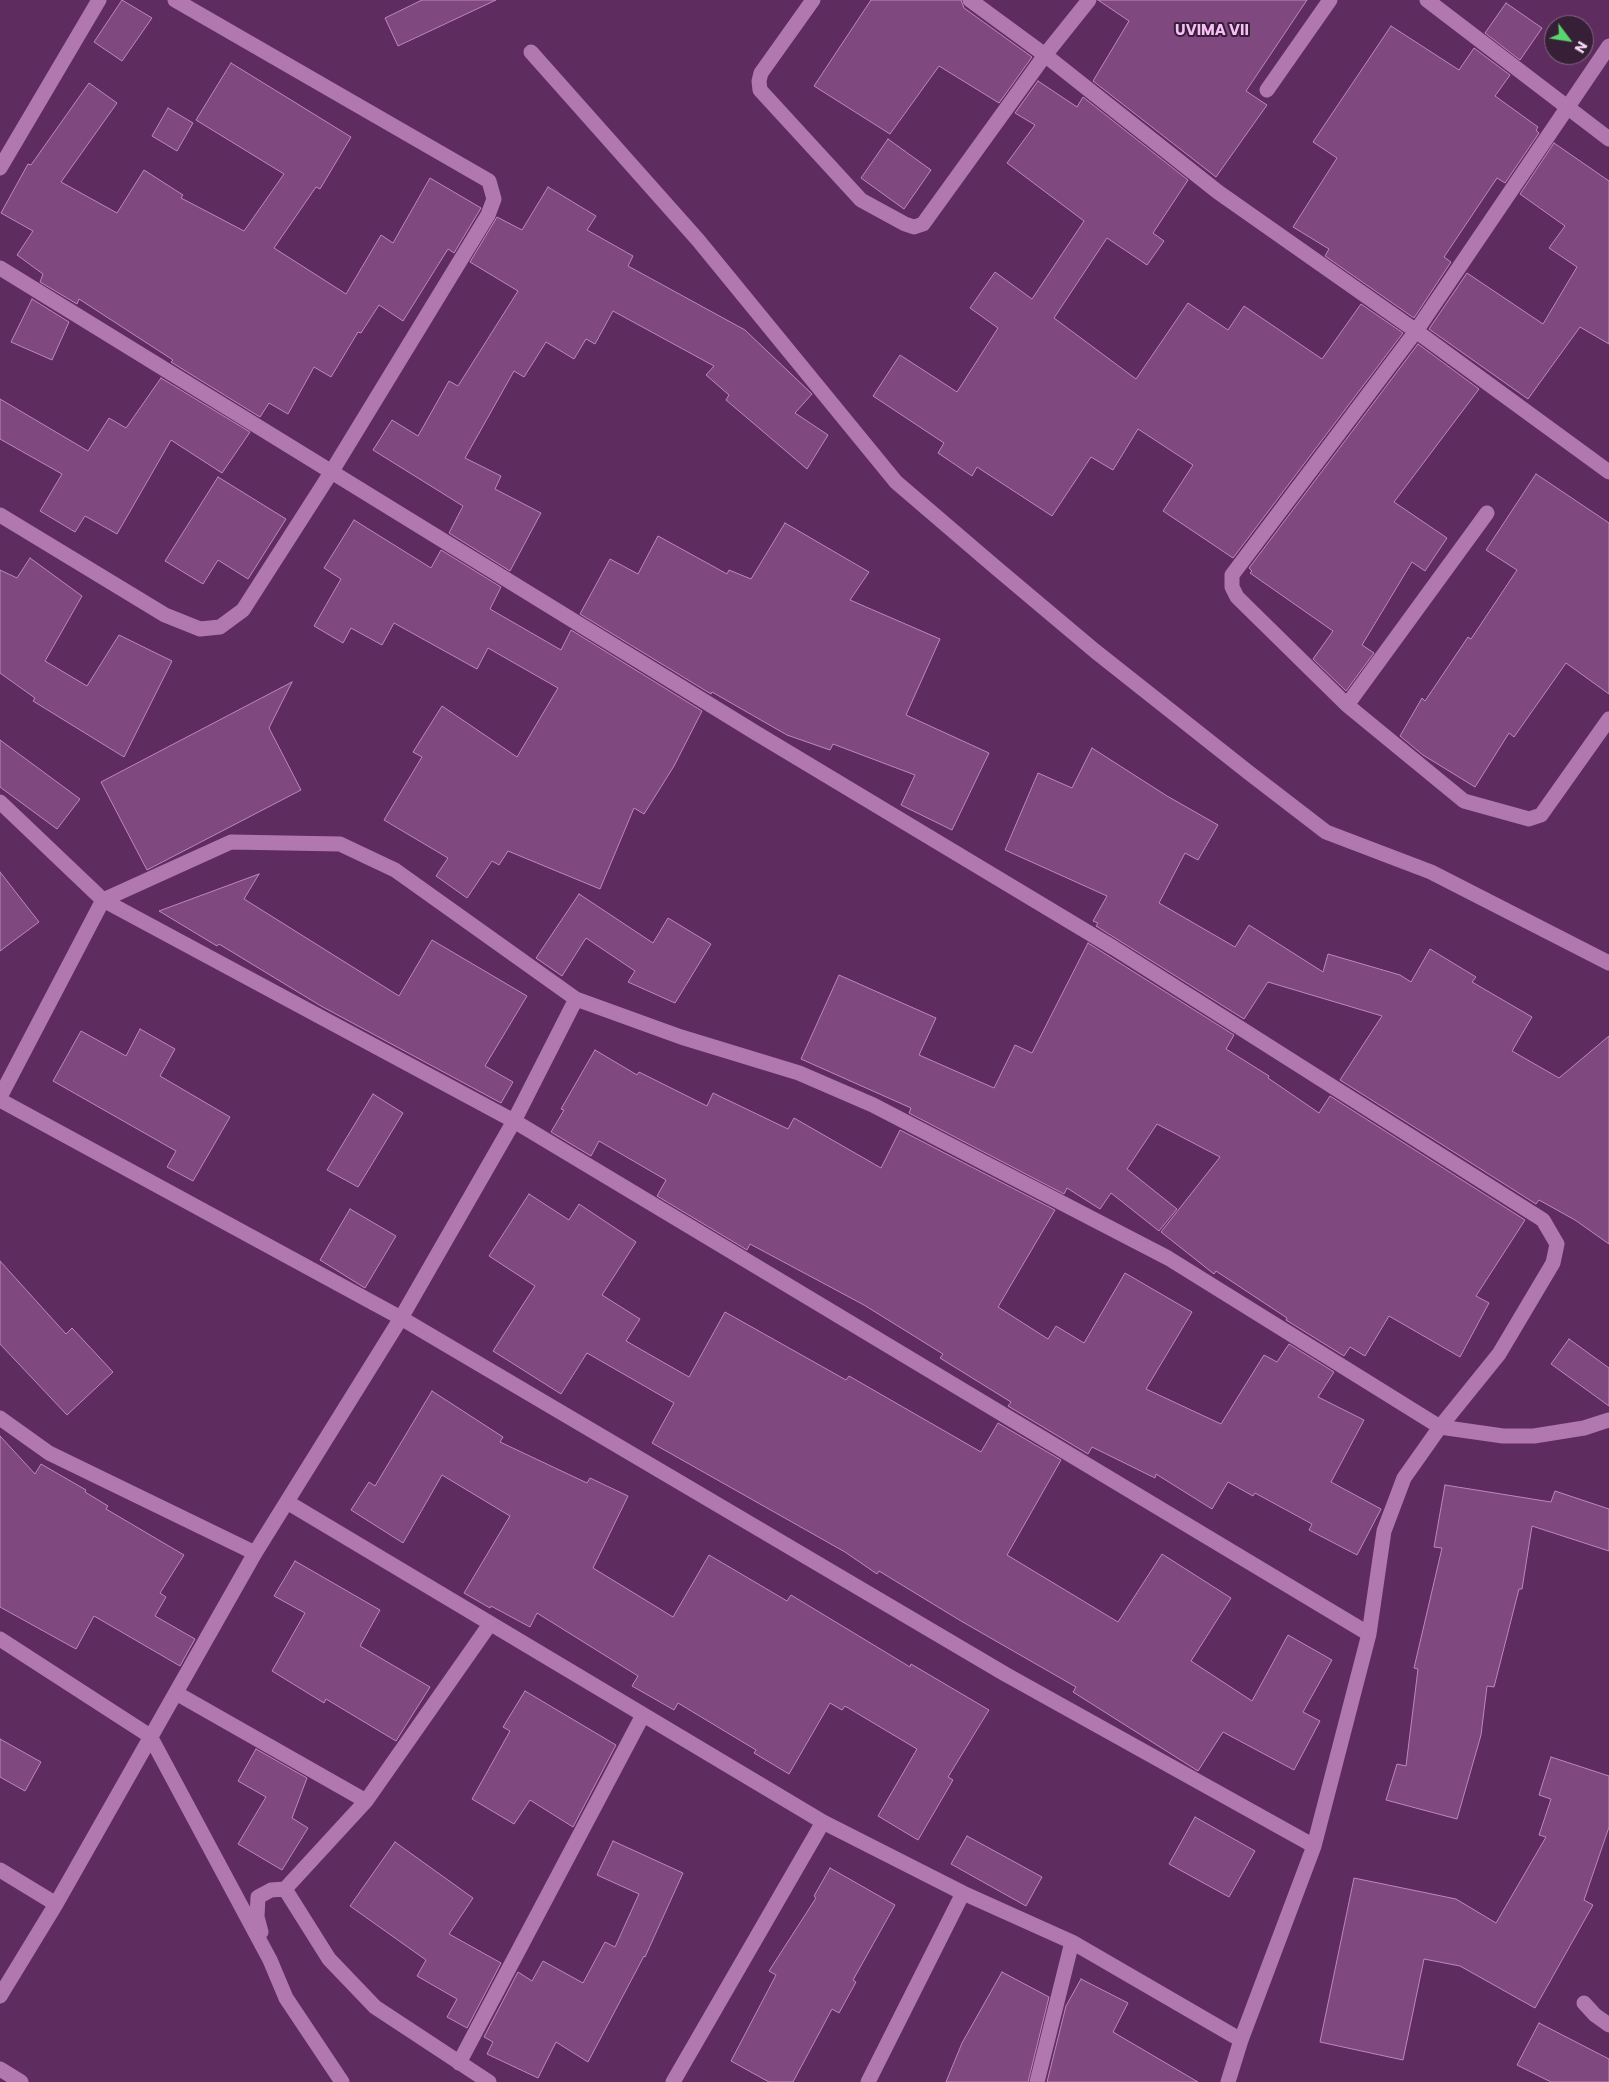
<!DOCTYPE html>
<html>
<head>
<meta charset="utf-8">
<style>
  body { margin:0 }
  #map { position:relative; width:1609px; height:2082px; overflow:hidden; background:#5f2c5f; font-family:Poppins,sans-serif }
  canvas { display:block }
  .north { position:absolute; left:1544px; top:15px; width:50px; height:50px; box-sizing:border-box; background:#372037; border:1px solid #836983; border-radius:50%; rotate:121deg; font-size:14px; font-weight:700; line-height:20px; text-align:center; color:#f6d7f5 }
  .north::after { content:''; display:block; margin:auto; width:18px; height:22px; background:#59d56f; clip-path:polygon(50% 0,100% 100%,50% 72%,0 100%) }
</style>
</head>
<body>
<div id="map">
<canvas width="1609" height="2082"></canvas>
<div class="north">N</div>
</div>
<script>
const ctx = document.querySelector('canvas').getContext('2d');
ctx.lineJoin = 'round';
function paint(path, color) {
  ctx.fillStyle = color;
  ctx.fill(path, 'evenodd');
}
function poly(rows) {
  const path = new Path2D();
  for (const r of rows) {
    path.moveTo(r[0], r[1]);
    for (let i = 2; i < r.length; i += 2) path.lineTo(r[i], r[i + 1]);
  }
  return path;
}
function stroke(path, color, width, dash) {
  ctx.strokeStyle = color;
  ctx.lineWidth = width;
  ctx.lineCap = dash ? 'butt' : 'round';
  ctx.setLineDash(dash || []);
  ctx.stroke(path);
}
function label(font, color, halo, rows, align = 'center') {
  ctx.font = font + ' Poppins,sans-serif';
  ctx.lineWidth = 4;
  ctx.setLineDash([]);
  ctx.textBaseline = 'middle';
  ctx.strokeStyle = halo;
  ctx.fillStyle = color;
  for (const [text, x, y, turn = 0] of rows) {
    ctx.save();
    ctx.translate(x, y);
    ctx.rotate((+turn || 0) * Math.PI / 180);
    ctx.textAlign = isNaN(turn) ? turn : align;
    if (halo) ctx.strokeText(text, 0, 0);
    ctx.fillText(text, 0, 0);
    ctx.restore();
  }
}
const building = poly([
  [122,0,152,18,122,61,94,42,122,0],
  [422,0,496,0,398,46,385,18,422,0],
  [871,0,961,0,964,8,1032,57,999,103,939,66,890,134,814,86,871,0],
  [1098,0,1307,0,1246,91,1267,105,1216,177,1093,81,1129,21,1098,0],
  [1506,3,1542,28,1520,60,1485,33,1506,3],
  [1391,26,1459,70,1474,48,1510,75,1495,96,1538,127,1536,130,1539,133,1505,183,1497,178,1444,257,1451,262,1414,318,1325,256,1329,249,1293,227,1337,158,1313,142,1391,26],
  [231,63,351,137,320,189,316,187,274,248,346,294,381,235,393,243,430,178,481,208,454,253,448,249,403,321,379,305,361,333,358,332,331,377,314,367,288,414,269,403,260,417,171,362,173,360,79,299,77,304,40,282,43,274,17,255,33,231,1,213,28,164,31,165,89,83,117,103,61,182,117,213,144,170,183,195,181,198,244,231,284,174,196,120,231,63],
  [1038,81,1077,107,1083,97,1188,180,1153,233,1164,241,1147,265,1107,238,1054,318,1136,379,1188,303,1228,330,1244,306,1322,359,1361,304,1403,333,1233,558,1163,511,1193,465,1138,429,1113,470,1091,457,1052,516,977,467,972,476,938,453,944,443,873,396,900,355,957,392,998,328,970,308,995,272,1032,299,1084,221,1007,163,1035,125,1015,113,1038,81],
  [168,108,193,123,177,151,152,136,168,108],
  [888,139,931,170,904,209,861,178,888,139],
  [1554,143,1609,181,1609,344,1580,327,1528,399,1429,329,1467,273,1543,324,1577,267,1549,248,1565,226,1520,194,1554,143],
  [548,187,596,216,587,230,633,256,628,266,745,330,812,394,795,413,828,435,807,469,726,400,729,395,706,375,714,366,613,311,595,344,586,339,574,359,546,342,524,377,514,371,465,458,501,476,495,489,541,513,510,571,449,533,463,506,373,450,392,420,418,436,449,381,458,386,518,291,470,262,497,217,522,230,548,187],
  [32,299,69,322,52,360,11,342,32,299],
  [1418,344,1479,389,1394,502,1447,538,1425,571,1412,562,1362,645,1374,653,1346,691,1313,659,1333,631,1250,573,1252,571,1249,568,1418,344],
  [161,378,250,432,222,473,171,440,117,534,85,516,75,532,40,511,62,474,0,439,0,399,88,451,109,418,126,428,161,378],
  [1536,474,1609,523,1609,694,1566,663,1514,737,1509,733,1475,787,1423,755,1400,736,1422,698,1425,701,1468,637,1471,639,1517,570,1486,550,1536,474],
  [218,477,286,519,248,579,218,560,203,584,165,561,218,477],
  [354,520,431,568,441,550,501,587,490,609,561,650,571,630,702,711,674,766,644,814,634,808,600,889,508,851,499,865,492,861,467,898,436,876,448,858,384,820,422,757,413,752,442,706,517,757,558,688,488,648,477,669,394,623,382,645,351,628,343,643,314,626,341,579,324,568,354,520],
  [785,523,869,572,850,600,940,639,906,715,989,753,952,830,901,805,915,775,833,744,830,750,787,735,712,692,711,694,580,614,610,559,638,574,658,536,727,574,729,570,751,579,785,523],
  [30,558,82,596,45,661,87,686,119,635,172,661,124,757,33,701,35,698,0,673,0,570,17,578,30,558],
  [292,682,269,728,301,790,147,870,101,782,292,682],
  [0,740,80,799,57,829,0,787,0,740],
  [1092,748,1167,796,1218,825,1198,860,1185,853,1159,903,1235,947,1249,925,1323,972,1328,954,1400,975,1411,982,1430,949,1476,977,1472,982,1532,1017,1512,1051,1559,1078,1609,1036,1609,1244,1575,1220,1539,1200,1536,1204,1340,1080,1382,1016,1268,982,1244,1019,1096,926,1098,923,1093,921,1107,896,1005,850,1038,773,1072,788,1092,748],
  [0,872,39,922,0,951,0,872],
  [259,874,244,899,399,996,432,940,527,996,485,1066,513,1082,501,1103,321,1006,219,944,217,946,159,911,259,874],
  [579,894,653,943,668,918,711,944,675,1003,628,982,635,971,586,938,562,976,536,958,579,894],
  [1088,943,1234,1035,1226,1049,1269,1076,1268,1078,1319,1113,1330,1096,1525,1220,1476,1296,1489,1303,1460,1357,1389,1316,1365,1356,1350,1347,1344,1356,1286,1320,1287,1318,1216,1271,1214,1274,1161,1232,1220,1157,1157,1124,1127,1169,1177,1209,1159,1231,1111,1193,1100,1209,1067,1188,1064,1194,909,1113,911,1108,801,1059,839,975,936,1018,919,1055,994,1088,1015,1045,1032,1053,1088,943],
  [140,1029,175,1049,160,1076,230,1117,193,1181,167,1167,176,1151,53,1081,81,1031,126,1056,140,1029],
  [595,1050,637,1075,639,1072,707,1106,713,1093,788,1129,794,1118,881,1168,900,1130,1055,1210,998,1307,1048,1339,1056,1326,1084,1343,1125,1273,1192,1312,1146,1389,1221,1424,1264,1355,1277,1362,1289,1344,1334,1372,1318,1397,1364,1420,1331,1482,1381,1509,1357,1555,1309,1530,1312,1524,1255,1493,1253,1496,1228,1482,1212,1509,1156,1474,1155,1478,1092,1447,1088,1454,1008,1406,1011,1402,940,1358,943,1354,864,1305,750,1244,747,1250,657,1196,666,1180,599,1141,591,1156,551,1132,564,1110,561,1109,595,1050],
  [373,1094,403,1113,358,1187,327,1170,373,1094],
  [529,1194,569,1220,579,1204,636,1242,602,1295,640,1319,626,1341,689,1377,725,1312,846,1380,849,1376,981,1452,998,1423,1061,1460,1007,1555,1118,1622,1162,1554,1231,1598,1191,1661,1252,1701,1288,1635,1332,1660,1303,1712,1320,1721,1294,1770,1223,1732,1198,1771,1073,1692,1076,1687,961,1621,879,1571,877,1574,845,1552,652,1443,674,1403,587,1353,561,1394,493,1351,535,1286,489,1256,529,1194],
  [350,1209,396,1236,365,1288,320,1260,350,1209],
  [0,1261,66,1334,72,1328,113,1372,67,1415,0,1344,0,1261],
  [1569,1339,1609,1368,1609,1406,1551,1364,1569,1339],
  [432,1391,503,1437,500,1442,587,1483,590,1478,628,1496,593,1568,673,1617,709,1555,787,1601,791,1595,910,1667,911,1664,989,1710,948,1777,953,1780,918,1840,878,1816,917,1749,845,1706,842,1710,830,1703,789,1774,754,1753,756,1750,678,1703,674,1710,632,1686,638,1676,537,1613,530,1627,491,1606,490,1608,464,1593,510,1516,442,1475,403,1543,351,1510,369,1482,375,1486,432,1391],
  [0,1436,35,1474,41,1464,86,1490,85,1492,108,1506,106,1509,184,1555,160,1593,166,1597,155,1616,195,1639,180,1666,94,1616,76,1649,0,1607,0,1436],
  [1445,1485,1551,1502,1555,1491,1609,1509,1609,1551,1532,1526,1522,1589,1519,1589,1494,1687,1487,1686,1481,1735,1457,1819,1386,1800,1397,1764,1406,1766,1418,1669,1414,1668,1442,1548,1434,1547,1445,1485],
  [295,1561,380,1610,360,1646,430,1687,396,1741,326,1699,324,1703,272,1671,305,1613,274,1596,295,1561],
  [525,1691,616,1745,573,1827,530,1800,514,1824,472,1799,510,1731,503,1727,525,1691],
  [0,1739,41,1762,25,1791,0,1777,0,1739],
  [256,1749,307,1778,292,1818,308,1828,282,1870,238,1844,266,1797,238,1781,256,1749],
  [1551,1757,1609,1776,1609,1827,1584,1900,1593,1905,1535,2008,1460,1966,1424,1959,1403,2060,1320,2042,1354,1878,1456,1899,1496,1923,1546,1837,1539,1835,1551,1799,1539,1795,1551,1757],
  [1195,1817,1255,1851,1229,1897,1169,1864,1195,1817],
  [967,1836,1042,1877,1026,1906,951,1864,967,1836],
  [613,1841,683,1873,645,1957,644,1956,588,2062,556,2042,538,2078,487,2054,493,2042,484,2037,518,1972,532,1981,543,1961,583,1983,605,1942,615,1947,639,1894,597,1875,613,1841],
  [395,1842,473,1898,449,1934,501,1963,467,2028,447,2017,457,1999,417,1976,426,1960,350,1906,395,1842],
  [830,1868,895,1905,853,1980,856,1982,839,2013,832,2009,793,2082,769,2082,731,2061,776,1975,769,1971,816,1898,814,1896,830,1868],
  [1002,1972,1049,1997,1028,2082,946,2082,962,2043,1002,1972],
  [1081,1979,1128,2003,1113,2032,1198,2082,1047,2082,1066,2006,1081,1979],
  [1539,2023,1609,2059,1609,2082,1551,2082,1517,2065,1539,2023]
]);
paint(building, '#7f487f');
stroke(building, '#bf86bf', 1);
stroke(poly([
  [813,0,761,73,759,81,760,90,861,200,905,224,914,227,923,224,1045,55,1089,0],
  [970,0,1045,55,1218,192,1416,331,1609,472],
  [1427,0,1609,139],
  [1609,46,1416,331,1232,575,1232,587,1237,597,1347,705,1464,801,1529,819,1541,815,1609,719],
  [531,52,698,240,896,482,994,566,1095,651,1248,772,1326,832,1431,872,1609,963],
  [1267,90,1330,0],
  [0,168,99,0],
  [0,268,756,733,1114,948,1543,1220,1557,1244,1553,1263,1499,1354,1440,1427,1168,1258,873,1105,799,1073,681,1037,576,999,395,870,340,844,231,842,103,900,0,1097],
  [0,515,165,615,200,629,220,627,243,610,332,471,488,215,494,199,489,181,175,0],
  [1347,705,1487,513],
  [0,802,103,900,514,1121,1369,1634],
  [0,1100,401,1318,1005,1674,1314,1846],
  [0,1418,49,1453,255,1553],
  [287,1502,823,1822,963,1893,1072,1942,1241,2040],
  [0,1639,150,1736,270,1960,286,1998,342,2082],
  [176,1693,366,1801,490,1624],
  [0,1870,56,1904,255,1553,401,1318,514,1121,576,999],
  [285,1889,329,1959,375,2007,489,2082],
  [261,1932,257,1917,258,1897,271,1890,285,1889,366,1801],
  [0,1996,56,1904],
  [1584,2003,1595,2015,1609,2025],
  [459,2063,643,1715],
  [0,2069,21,2082],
  [673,2082,823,1822],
  [868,2082,963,1893],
  [1037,2082,1072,1942],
  [1228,2082,1241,2040,1314,1846,1369,1634,1384,1531,1404,1478,1440,1427,1503,1436,1534,1436,1584,1428,1609,1420]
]), '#b078af', 15);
label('bold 15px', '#f9bdf8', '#372037', [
  ["UVIMA VII",1212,31]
]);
</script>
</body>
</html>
